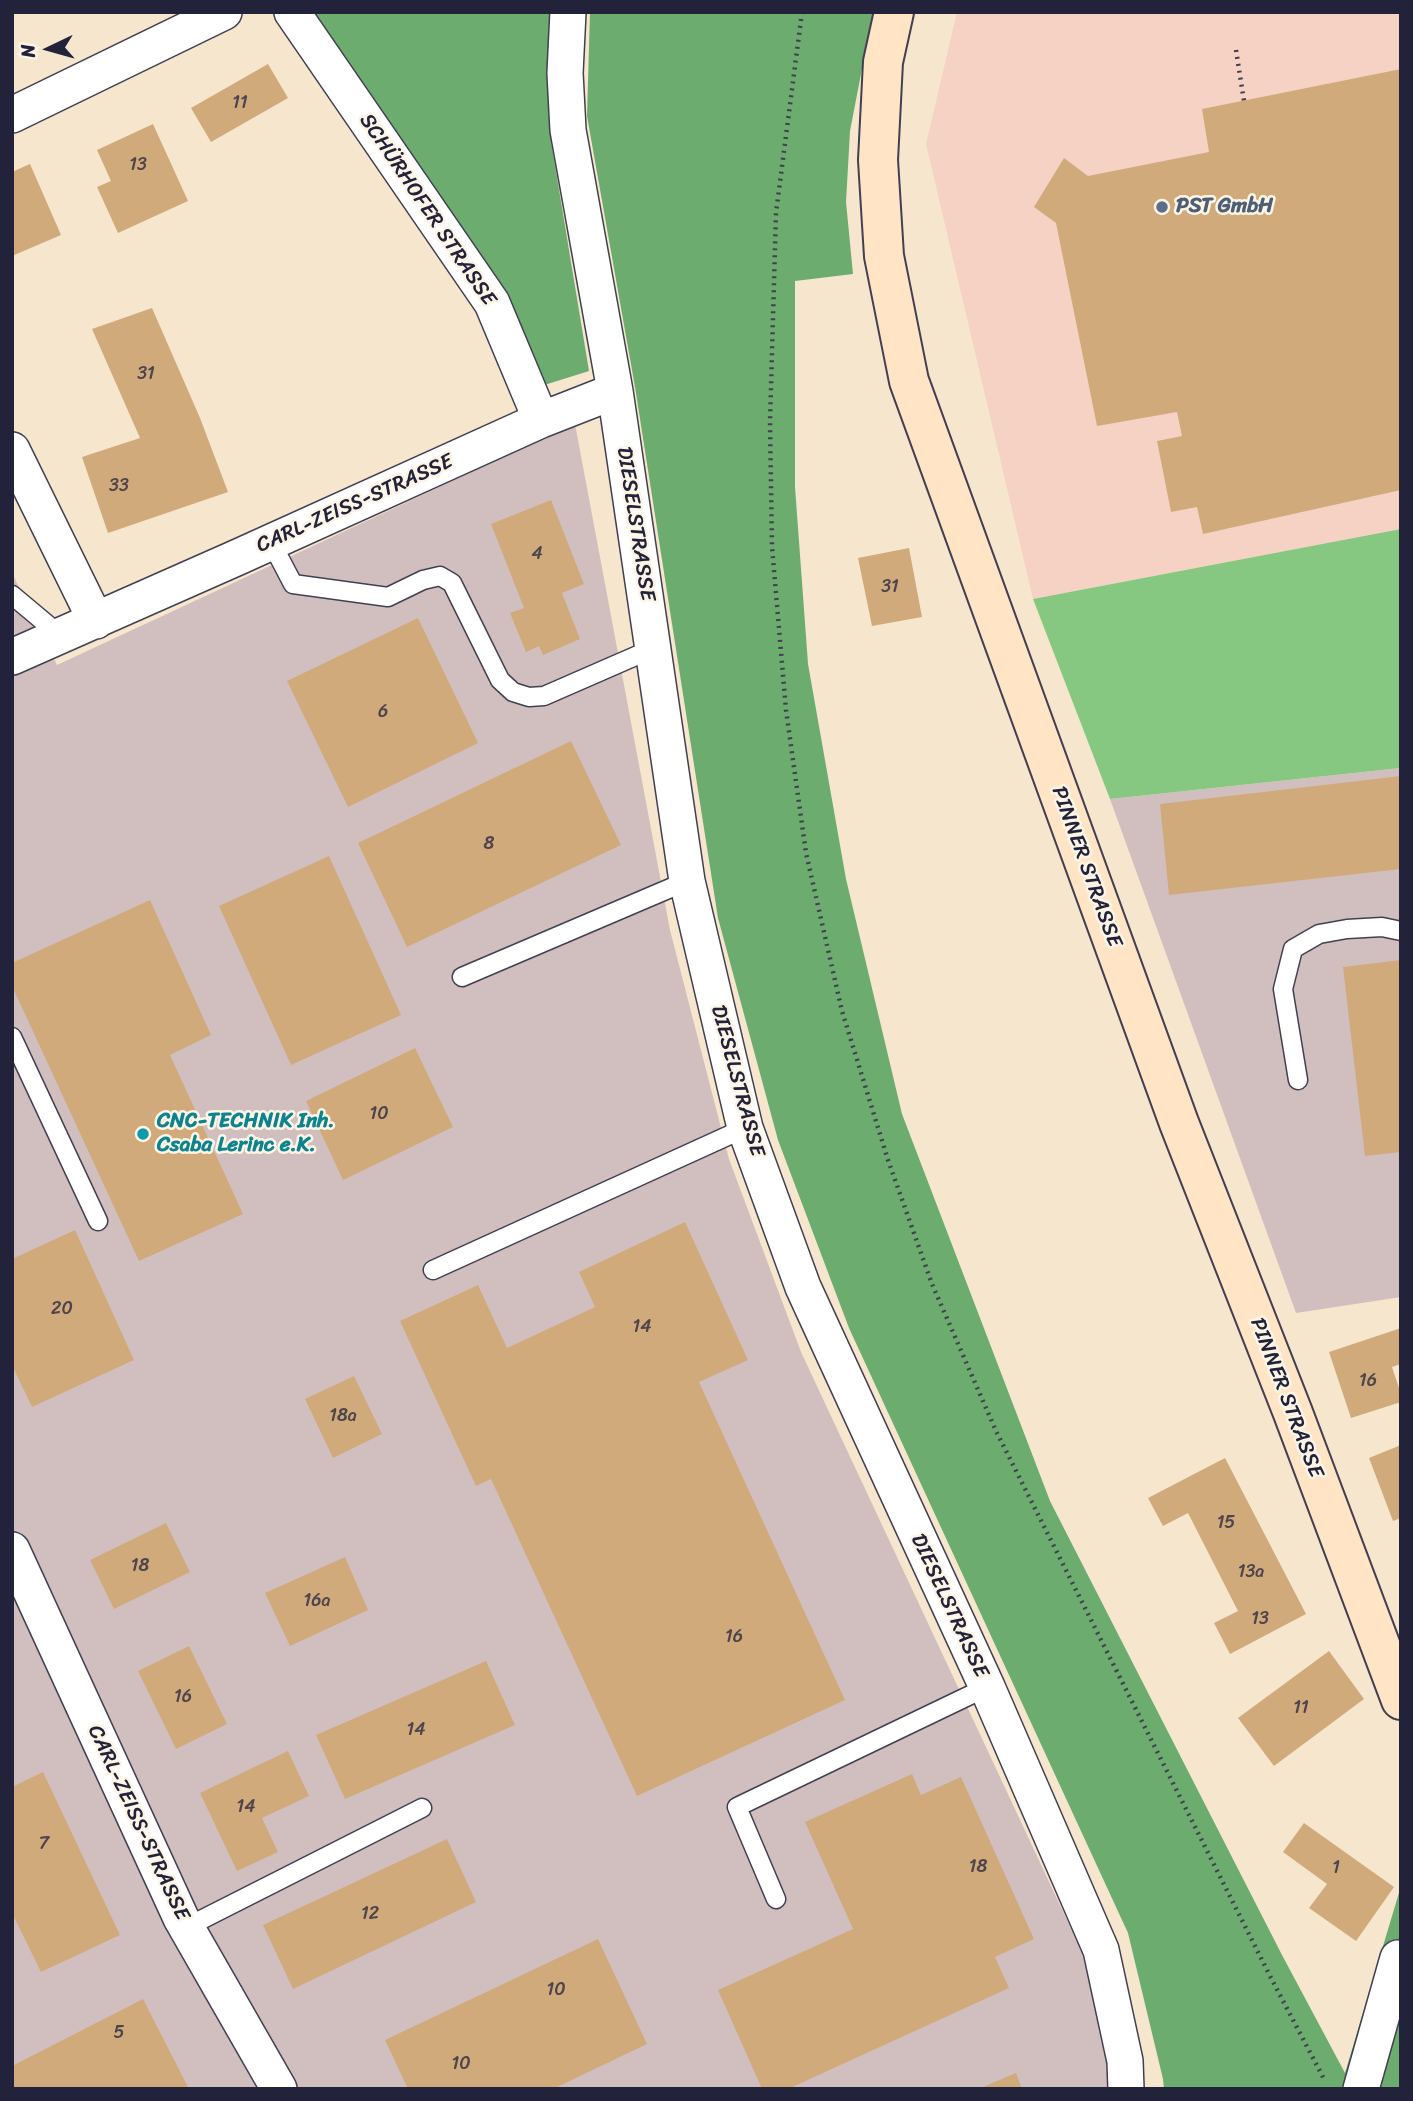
<!DOCTYPE html>
<html>
<head>
<meta charset="utf-8">
<style>
  body { margin:0 }
  #map { position:relative; width:1413px; height:2101px; overflow:hidden; background:#f6e6cd; font-family:Sriracha,sans-serif }
  canvas { display:block }
  .frame { position:absolute; inset:0; border:14px solid #22223b; pointer-events:none }
  .north { position:absolute; left:14px; top:14px; width:70px; height:70px; -webkit-text-stroke:5px #fcf5e5; paint-order:stroke; rotate:265deg; font-size:19px; font-weight:700; line-height:28px; text-align:center; color:#22223b }
  .north::after { content:''; display:block; margin:auto; width:24px; height:32px; background:#22223b; clip-path:polygon(50% 0,100% 100%,50% 72%,0 100%) }
</style>
</head>
<body>
<div id="map">
<canvas width="1413" height="2101"></canvas>
<div class="frame"></div>
<div class="north">N</div>
</div>
<script>
const ctx = document.querySelector('canvas').getContext('2d');
ctx.lineJoin = 'round';
function paint(path, color) {
  ctx.fillStyle = color;
  ctx.fill(path, 'evenodd');
}
function poly(rows) {
  const path = new Path2D();
  for (const r of rows) {
    path.moveTo(r[0], r[1]);
    for (let i = 2; i < r.length; i += 2) path.lineTo(r[i], r[i + 1]);
  }
  return path;
}
function stroke(path, color, width, dash) {
  ctx.strokeStyle = color;
  ctx.lineWidth = width;
  ctx.lineCap = dash ? 'butt' : 'round';
  ctx.setLineDash(dash || []);
  ctx.stroke(path);
}
function label(font, color, halo, rows, align = 'center') {
  ctx.font = font + ' Sriracha,sans-serif';
  ctx.lineWidth = 5;
  ctx.setLineDash([]);
  ctx.textBaseline = 'middle';
  ctx.strokeStyle = halo;
  ctx.fillStyle = color;
  for (const [text, x, y, turn = 0] of rows) {
    ctx.save();
    ctx.translate(x, y);
    ctx.rotate((+turn || 0) * Math.PI / 180);
    ctx.textAlign = isNaN(turn) ? turn : align;
    if (halo) ctx.strokeText(text, 0, 0);
    ctx.fillText(text, 0, 0);
    ctx.restore();
  }
}
paint(poly([
  [957,12,1401,12,1401,529,1033,599,926,144]
]), '#f6d2c5');
paint(poly([
  [575,424,670,930,729,1159,801,1352,1081,1950,1121,2089,12,2089,12,573,57,665],
  [1401,768,1401,1297,1296,1313,1110,799]
]), '#d1bfbf');
paint(poly([
  [1401,529,1401,768,1110,799,1033,599]
]), '#86c881');
paint(poly([
  [309,12,553,12,551,141,589,371,538,387],
  [590,12,873,12,850,131,846,202,853,274,795,281,795,487,808,664,846,879,902,1114,1050,1501,1282,1955,1345,2073,1401,1886,1401,2089,1164,2089,1163,2079,1128,1933,849,1328,778,1140,718,918,635,387,587,116]
]), '#6cac6f');
paint(poly([
  [268,64,288,98,211,142,191,108],
  [1401,69,1401,490,1203,534,1197,507,1171,512,1157,441,1182,436,1177,412,1097,426,1056,223,1034,207,1064,158,1088,176,1209,152,1202,109],
  [153,124,188,201,118,233,97,187,111,181,97,150],
  [30,164,61,235,12,256,12,172],
  [152,308,200,418,228,492,108,533,82,457,140,438,92,329],
  [551,500,584,584,562,593,580,639,543,655,539,646,526,652,510,613,524,608,491,524],
  [909,548,922,617,872,626,858,558],
  [418,618,478,743,348,807,287,681],
  [571,741,621,845,407,947,358,843],
  [1401,776,1401,869,1169,895,1160,804],
  [329,856,401,1015,291,1065,219,906],
  [150,900,211,1035,170,1055,243,1214,139,1261,12,986,12,963],
  [1401,960,1401,1152,1365,1156,1343,967],
  [415,1048,453,1127,343,1180,306,1101],
  [685,1222,748,1360,699,1382,845,1700,637,1796,491,1479,476,1486,400,1321,478,1285,507,1348,595,1307,579,1272],
  [75,1230,134,1360,32,1407,12,1365,12,1259],
  [1401,1328,1401,1364,1392,1367,1401,1394,1401,1402,1351,1418,1329,1352],
  [354,1376,382,1434,333,1458,305,1399],
  [1401,1445,1401,1518,1393,1521,1369,1458],
  [1225,1458,1306,1614,1230,1654,1214,1623,1238,1611,1188,1513,1163,1526,1148,1498],
  [166,1523,190,1572,114,1609,90,1560],
  [345,1557,368,1610,290,1646,265,1593],
  [189,1646,227,1724,176,1749,138,1671],
  [1329,1651,1364,1699,1274,1766,1238,1718],
  [486,1661,515,1725,345,1799,316,1735],
  [288,1751,309,1796,262,1818,278,1852,237,1871,200,1793],
  [43,1772,120,1935,41,1972,12,1913,12,1787],
  [912,1774,921,1795,961,1777,1034,1939,995,1957,1009,1988,788,2089,762,2089,718,1990,853,1929,805,1822],
  [1304,1823,1394,1887,1356,1941,1309,1908,1327,1884,1283,1852],
  [447,1839,476,1902,293,1989,263,1925],
  [598,1939,647,2044,553,2089,408,2089,385,2040],
  [143,1999,189,2089,12,2089,12,2066],
  [1016,2073,1022,2089,978,2089]
]), '#d1aa7c');
const lane = poly([
  [271,542,293,584,388,597,423,580,440,576,452,583,500,680,513,692,529,697,544,696,654,648],
  [12,595,61,636],
  [462,977,687,881],
  [12,1037,98,1221],
  [1298,1080,1283,989,1293,949,1319,934,1347,929,1382,927,1401,931],
  [433,1270,745,1128],
  [776,1899,737,1807,987,1687],
  [187,1927,422,1808]
]);
const street = poly([
  [292,12,492,303,541,420],
  [568,12,565,73,568,130,615,391,687,881,745,1128,803,1287,987,1687,1101,1950,1125,2061,1126,2089],
  [12,115,224,12],
  [12,450,96,621],
  [12,657,236,558,541,420,615,391],
  [12,1550,181,1918,279,2089],
  [1361,2089,1398,1958]
]);
const secondary = poly([
  [894,12,883,62,878,160,884,256,909,381,1179,1123,1293,1413,1401,1700]
]);
stroke(lane, '#423f51', 21);
stroke(street, '#423f51', 38);
stroke(secondary, '#423f51', 42);
stroke(poly([
  [802,12,776,213,770,422,772,547,786,710,806,853,842,1011,888,1160,932,1284,996,1431,1271,1978,1324,2079],
  [1236,50,1244,101]
]), '#423f51', 4.5, [2, 5]);
stroke(lane, '#fff', 18);
stroke(street, '#fff', 35);
stroke(secondary, '#ffe4c6', 38);
for (const [x, y, r, color] of [
  [1162,207,7,"#5c6f8a"],
  [143,1134,7,"#0f9aa8"]
]) {
  const dot = new Path2D();
  dot.arc(x, y, r, 0, 2 * Math.PI);
  ctx.fillStyle = color;
  ctx.fill(dot);
  stroke(dot, '#fcf5e5', 2.5);
}
label('18px', '#4e444b', null, [
  ["11",240,103],
  ["13",138,165],
  ["31",146,374],
  ["33",119,486],
  ["4",537,554],
  ["31",890,587],
  ["6",383,712],
  ["8",489,844],
  ["10",379,1114],
  ["20",62,1309],
  ["14",642,1327],
  ["16",1368,1381],
  ["18a",343,1416],
  ["15",1226,1523],
  ["18",140,1566],
  ["13a",1251,1572],
  ["16a",317,1601],
  ["13",1260,1619],
  ["16",734,1637],
  ["16",183,1697],
  ["11",1301,1708],
  ["14",416,1730],
  ["14",246,1807],
  ["7",44,1844],
  ["18",978,1867],
  ["1",1336,1868],
  ["12",370,1914],
  ["10",556,1990],
  ["5",119,2033],
  ["10",461,2064]
]);
label('bold 21px', '#4e5e75', '#fcf5e5', [
  ["PST GmbH",1176,207]
], 'left');
label('21px', '#22223b', '#fcf5e5', [
  ["SCHÜRHOFER STRASSE",427,210,56],
  ["CARL-ZEISS-STRASSE",355,504,-24],
  ["DIESELSTRASSE",635,524,81],
  ["PINNER STRASSE",1086,867,70],
  ["DIESELSTRASSE",737,1081,75],
  ["PINNER STRASSE",1286,1398,69],
  ["DIESELSTRASSE",949,1606,65],
  ["CARL-ZEISS-STRASSE",138,1823,65]
]);
label('bold 21px', '#0d838f', '#fcf5e5', [
  ["CNC-TECHNIK Inh.",157,1122],
  ["Csaba Lerinc e.K.",157,1146]
], 'left');
</script>
</body>
</html>
